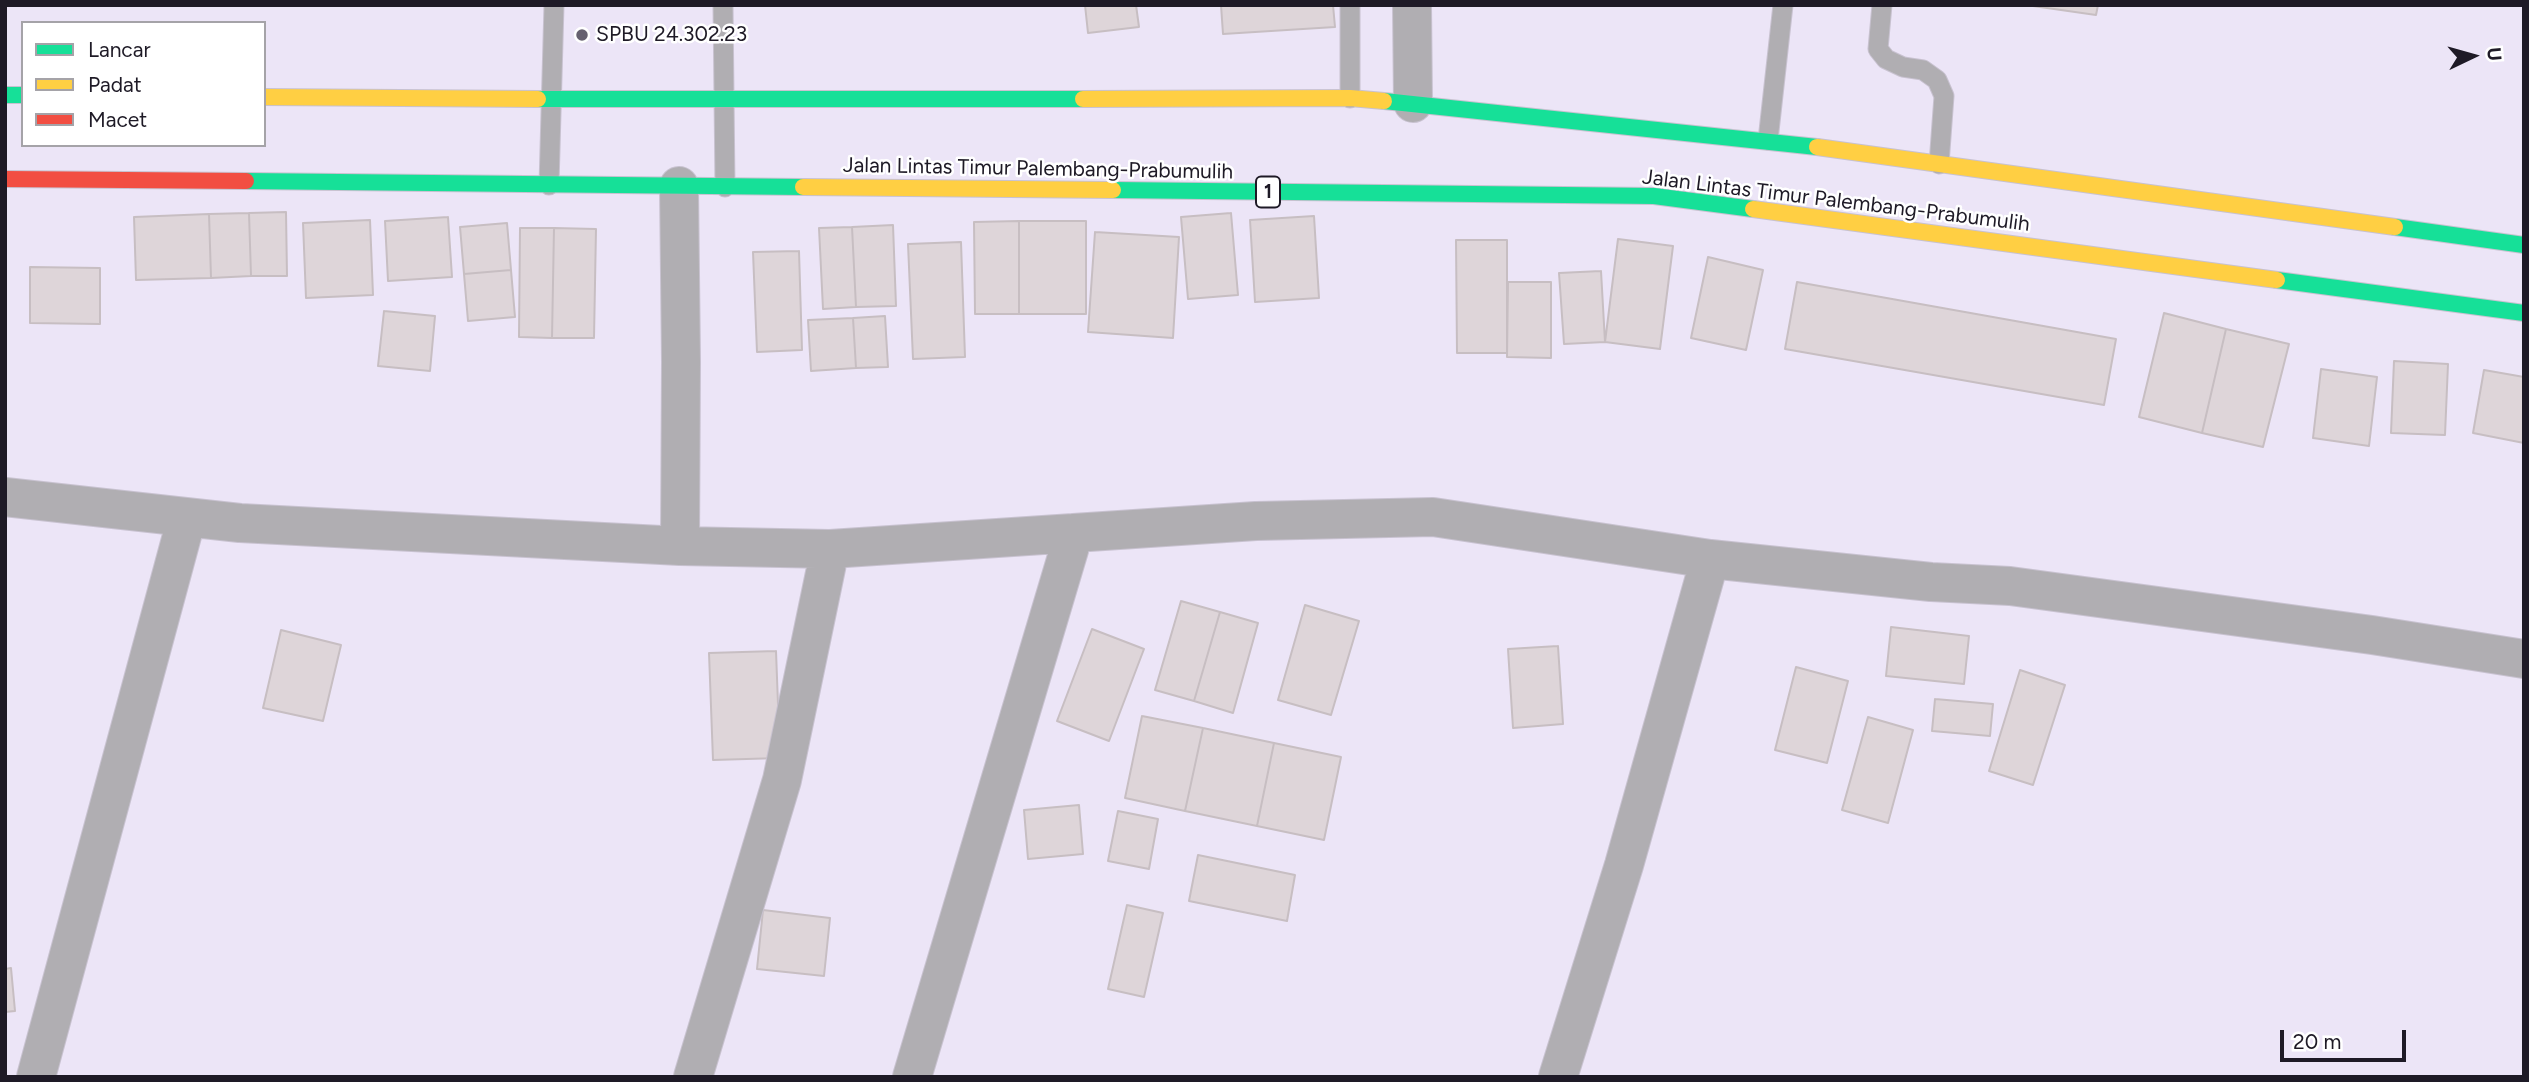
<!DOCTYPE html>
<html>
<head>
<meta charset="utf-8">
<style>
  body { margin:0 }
  #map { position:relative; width:2529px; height:1082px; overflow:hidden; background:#ece5f7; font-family:Figtree,sans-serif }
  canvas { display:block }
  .frame { position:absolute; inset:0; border:7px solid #1e1a26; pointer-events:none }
  .legend { position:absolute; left:21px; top:21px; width:245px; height:126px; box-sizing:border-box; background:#fff; border:2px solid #a5a3a8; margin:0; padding:9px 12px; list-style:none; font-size:21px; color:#1e1a26 }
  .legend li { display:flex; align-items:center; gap:14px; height:35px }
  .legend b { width:35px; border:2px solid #a5a3a8 }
  .north { position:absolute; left:2438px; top:21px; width:70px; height:70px; -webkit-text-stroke:5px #fff; paint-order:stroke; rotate:85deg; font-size:19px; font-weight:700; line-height:28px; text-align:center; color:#1e1a26 }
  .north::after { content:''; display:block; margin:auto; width:24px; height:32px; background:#1e1a26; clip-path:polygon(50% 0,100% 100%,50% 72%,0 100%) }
  .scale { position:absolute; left:2280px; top:1030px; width:126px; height:32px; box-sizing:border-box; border:4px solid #1e1a26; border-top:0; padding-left:9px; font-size:21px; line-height:24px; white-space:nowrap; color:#1e1a26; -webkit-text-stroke:5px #fff; paint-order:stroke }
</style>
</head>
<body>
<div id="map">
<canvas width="2529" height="1082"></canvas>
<div class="frame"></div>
<ul class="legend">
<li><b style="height:9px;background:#16e098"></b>Lancar</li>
<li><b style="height:9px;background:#ffcf43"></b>Padat</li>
<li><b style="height:9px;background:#f24e42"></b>Macet</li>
</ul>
<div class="north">U</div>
<div class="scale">20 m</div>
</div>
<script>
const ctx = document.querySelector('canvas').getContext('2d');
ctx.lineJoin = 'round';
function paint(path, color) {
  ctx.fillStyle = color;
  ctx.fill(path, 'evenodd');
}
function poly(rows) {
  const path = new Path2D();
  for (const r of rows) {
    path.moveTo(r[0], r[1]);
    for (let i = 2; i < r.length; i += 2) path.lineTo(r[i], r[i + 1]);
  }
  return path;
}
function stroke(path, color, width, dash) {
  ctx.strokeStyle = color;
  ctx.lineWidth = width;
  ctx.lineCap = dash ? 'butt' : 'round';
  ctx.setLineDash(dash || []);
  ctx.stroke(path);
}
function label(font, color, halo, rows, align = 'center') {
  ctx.font = font + ' Figtree,sans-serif';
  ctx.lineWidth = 5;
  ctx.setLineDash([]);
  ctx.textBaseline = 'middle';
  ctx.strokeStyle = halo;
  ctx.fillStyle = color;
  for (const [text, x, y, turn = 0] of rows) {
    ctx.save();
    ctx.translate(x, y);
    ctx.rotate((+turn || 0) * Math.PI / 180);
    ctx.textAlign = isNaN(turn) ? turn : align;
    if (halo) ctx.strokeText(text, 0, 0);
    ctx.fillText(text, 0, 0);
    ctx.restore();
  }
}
const building = poly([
  [1085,5,1136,5,1139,27,1088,33,1085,5],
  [1221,5,1333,5,1335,27,1223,34,1221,5],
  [2026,5,2098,5,2096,15,2026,5],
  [286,212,287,276,251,276,249,213,286,212],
  [249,213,251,276,211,278,209,214,249,213],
  [1231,213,1238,295,1188,299,1181,217,1231,213],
  [209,214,211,278,136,280,134,217,209,214],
  [1314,216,1319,298,1255,302,1250,220,1314,216],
  [448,217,452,277,388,281,385,221,448,217],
  [370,220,373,295,306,298,303,223,370,220],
  [1019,221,1086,221,1086,314,1019,314,1019,221],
  [1019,221,1019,314,975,314,974,222,1019,221],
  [507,223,511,270,464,274,460,227,507,223],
  [893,225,896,306,856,307,852,227,893,225],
  [852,227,856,307,823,309,819,228,852,227],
  [520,228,554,228,552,338,519,337,520,228],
  [554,228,596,229,594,338,552,338,554,228],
  [1095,232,1179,237,1173,338,1088,332,1095,232],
  [1618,239,1673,246,1660,349,1605,342,1618,239],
  [1456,240,1507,240,1507,353,1457,353,1456,240],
  [961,242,965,357,913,359,908,244,961,242],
  [799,251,802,350,757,352,753,252,799,251],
  [1708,257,1763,270,1746,350,1691,338,1708,257],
  [30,267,100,268,100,324,30,323,30,267],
  [511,270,515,317,468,321,464,274,511,270],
  [1601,271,1605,342,1564,344,1559,273,1601,271],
  [1508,282,1551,282,1551,358,1507,357,1508,282],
  [1797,282,2116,339,2104,405,1785,349,1797,282],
  [384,311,435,316,430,371,378,366,384,311],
  [2164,313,2226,329,2202,433,2139,417,2164,313],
  [885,316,888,367,856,368,853,318,885,316],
  [853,318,856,368,811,371,808,320,853,318],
  [2226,329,2289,344,2263,447,2202,433,2226,329],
  [2394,361,2448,364,2445,435,2391,433,2394,361],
  [2321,369,2377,377,2369,446,2313,438,2321,369],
  [2484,370,2524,377,2524,443,2473,433,2484,370],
  [1181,601,1220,612,1194,701,1155,690,1181,601],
  [1305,605,1359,621,1331,715,1278,700,1305,605],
  [1220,612,1258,623,1233,713,1194,701,1220,612],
  [1891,627,1969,636,1964,684,1886,676,1891,627],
  [1092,629,1144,649,1109,741,1057,721,1092,629],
  [281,630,341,645,323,721,263,708,281,630],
  [1558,646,1563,724,1513,728,1508,649,1558,646],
  [776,651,780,758,713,760,709,653,776,651],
  [1796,667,1848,681,1827,763,1775,750,1796,667],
  [2020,670,2065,685,2033,785,1989,771,2020,670],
  [1935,699,1993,704,1990,736,1932,731,1935,699],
  [1142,716,1203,728,1185,811,1125,798,1142,716],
  [1868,717,1913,730,1888,823,1842,810,1868,717],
  [1203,728,1274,743,1257,826,1185,811,1203,728],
  [1274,743,1341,757,1324,840,1257,826,1274,743],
  [1079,805,1083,854,1028,859,1024,810,1079,805],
  [1118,811,1158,819,1149,869,1108,861,1118,811],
  [1198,855,1295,875,1287,921,1189,901,1198,855],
  [1127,905,1163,913,1144,997,1108,989,1127,905],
  [763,910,830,918,824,976,757,969,763,910],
  [11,968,15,1011,5,1012,5,969,11,968]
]);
paint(building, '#ded5d9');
stroke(building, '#c7bec2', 2);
const lane = poly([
  [723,5,725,187],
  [1882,5,1878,49,1886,59,1903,67,1923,70,1937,80,1944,96,1939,164],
  [1350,98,1350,5],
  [1768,140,1783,5],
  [549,185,554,5]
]);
const street = poly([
  [1412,5,1413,103],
  [5,497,240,523,680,546,681,362,679,186],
  [680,546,830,549,1256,521,1433,517,1710,559,1624,865,1558,1077],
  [1710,559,1931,582,2010,586,2372,635,2524,659],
  [36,1077,187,517],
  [693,1077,782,780,830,549],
  [912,1077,1074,533]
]);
const fast = poly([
  [5,95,23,95],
  [538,99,1083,99],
  [1384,101,1817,147],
  [246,181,803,187],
  [1113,190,1654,196,1753,209],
  [2395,227,2524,245],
  [2277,280,2524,313]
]);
const slow = poly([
  [264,97,538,99],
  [1083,99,1350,98,1384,101],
  [1817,147,2395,227],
  [803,187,1113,190],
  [1753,209,2277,280]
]);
const jam = poly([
  [5,179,246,181]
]);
stroke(lane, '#c8c2d0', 21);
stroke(street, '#c8c2d0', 40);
stroke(fast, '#c8c2d0', 18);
stroke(slow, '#c8c2d0', 18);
stroke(jam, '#c8c2d0', 18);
stroke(lane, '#b0aeb2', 19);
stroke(street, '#b0aeb2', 38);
stroke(fast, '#16e098', 16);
stroke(slow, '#ffcf43', 16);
stroke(jam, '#f24e42', 16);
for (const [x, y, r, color] of [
  [582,35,7,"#66616f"]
]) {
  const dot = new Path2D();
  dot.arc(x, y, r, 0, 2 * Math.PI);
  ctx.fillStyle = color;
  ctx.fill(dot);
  stroke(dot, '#fff', 2.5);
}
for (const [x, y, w] of [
  [1268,192,24]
]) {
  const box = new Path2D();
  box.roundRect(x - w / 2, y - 15.5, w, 31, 5);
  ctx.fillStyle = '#fff';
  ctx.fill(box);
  stroke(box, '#1e1a26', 2);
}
label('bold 19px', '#1e1a26', null, [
  ["1",1268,192]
]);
label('21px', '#1e1a26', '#fff', [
  ["SPBU 24.302.23",596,35]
], 'left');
label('21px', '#1e1a26', '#fff', [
  ["Jalan Lintas Timur Palembang-Prabumulih",1038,169,1],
  ["Jalan Lintas Timur Palembang-Prabumulih",1836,201,7]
]);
</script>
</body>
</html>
